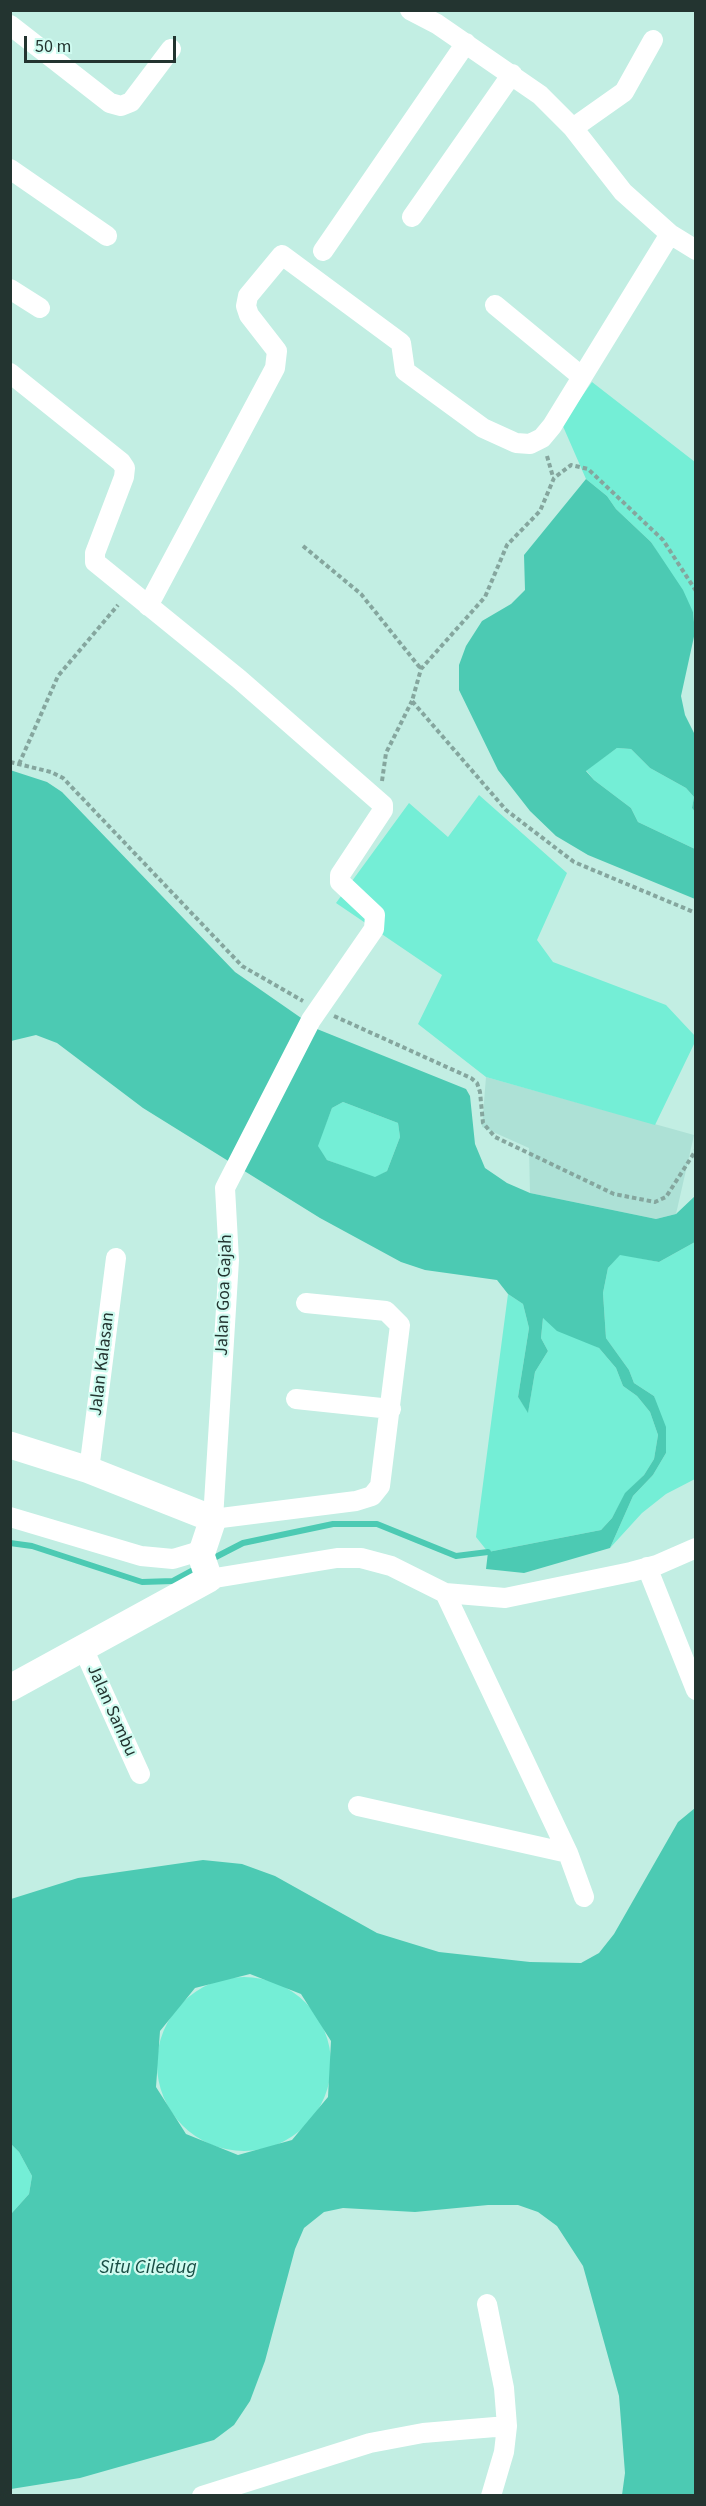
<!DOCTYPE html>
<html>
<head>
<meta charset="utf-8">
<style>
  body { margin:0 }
  #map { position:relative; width:706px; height:2506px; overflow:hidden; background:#c2eee3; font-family:"Source Sans 3",sans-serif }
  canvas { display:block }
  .frame { position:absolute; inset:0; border:12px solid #233430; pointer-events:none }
  .scale { position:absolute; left:24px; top:36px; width:152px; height:27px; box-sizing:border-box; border:3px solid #233430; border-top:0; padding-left:8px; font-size:18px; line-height:21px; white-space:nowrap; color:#233430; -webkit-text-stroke:4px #cffbf0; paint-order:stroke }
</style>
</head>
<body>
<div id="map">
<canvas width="706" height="2506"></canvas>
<div class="frame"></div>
<div class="scale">50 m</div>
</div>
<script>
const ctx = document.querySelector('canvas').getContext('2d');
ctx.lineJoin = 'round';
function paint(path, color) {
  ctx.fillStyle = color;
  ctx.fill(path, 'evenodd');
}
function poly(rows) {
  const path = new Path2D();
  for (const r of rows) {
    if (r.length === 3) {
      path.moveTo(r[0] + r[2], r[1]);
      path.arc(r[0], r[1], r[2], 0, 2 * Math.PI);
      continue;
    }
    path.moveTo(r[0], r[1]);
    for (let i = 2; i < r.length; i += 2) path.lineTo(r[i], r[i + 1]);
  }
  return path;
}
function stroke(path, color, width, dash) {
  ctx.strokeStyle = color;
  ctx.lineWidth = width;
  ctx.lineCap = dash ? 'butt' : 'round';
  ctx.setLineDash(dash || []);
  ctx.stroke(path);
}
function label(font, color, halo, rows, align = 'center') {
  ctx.font = font + ' "Source Sans 3",sans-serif';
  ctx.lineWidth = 4.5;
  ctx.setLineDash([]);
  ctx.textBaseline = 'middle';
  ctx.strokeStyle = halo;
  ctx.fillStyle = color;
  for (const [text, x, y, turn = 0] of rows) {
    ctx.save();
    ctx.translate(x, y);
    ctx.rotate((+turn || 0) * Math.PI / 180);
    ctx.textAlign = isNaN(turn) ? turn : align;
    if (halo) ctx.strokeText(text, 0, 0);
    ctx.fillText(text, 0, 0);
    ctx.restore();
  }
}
paint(poly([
  [486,1077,694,1135,676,1214,656,1219,530,1193,529,1148,482,1127]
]), '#ade1d6');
paint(poly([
  [592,382,695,462,695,632,693,612,651,542,616,509,607,496,586,479,562,424],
  [617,748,631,749,650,768,686,788,694,797,692,808,695,812,695,849,638,822,631,808,594,780,586,770],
  [479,795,567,873,537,940,553,962,666,1005,695,1036,695,1042,655,1125,486,1077,418,1024,442,975,336,903,409,803,448,837],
  [343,1102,398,1123,400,1137,387,1171,375,1178,327,1160,317,1146,332,1108],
  [695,1242,695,1479,666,1494,642,1513,610,1548,633,1496,653,1475,666,1453,654,1396,634,1383,629,1370,606,1338,603,1293,608,1268,620,1254,659,1262],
  [508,1294,523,1304,529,1328,518,1397,528,1412,535,1372,548,1351,541,1338,543,1318,599,1348,616,1368,623,1386,637,1396,650,1412,658,1435,654,1459,644,1475,626,1493,612,1518,601,1530,488,1552,476,1537],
  [244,2064,87],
  [11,2144,19,2152,32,2176,29,2194,11,2214]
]), '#74eed6');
paint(poly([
  [586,479,607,496,616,509,651,542,683,590,693,612,695,632,681,696,685,715,695,735,695,812,692,808,694,797,686,788,650,768,631,749,617,748,586,771,594,780,631,808,638,822,695,849,695,899,588,855,556,836,530,811,498,770,459,690,459,665,466,646,482,621,511,604,525,590,524,555],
  [10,770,47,782,62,792,235,972,317,1029,466,1089,470,1096,475,1144,485,1168,507,1183,530,1193,656,1219,676,1214,695,1196,695,1242,659,1262,620,1255,608,1268,603,1293,606,1338,629,1370,634,1383,654,1396,666,1427,666,1453,653,1475,633,1496,610,1548,524,1573,486,1569,488,1552,601,1530,612,1518,625,1493,644,1475,654,1459,658,1435,650,1412,637,1396,623,1386,616,1368,599,1348,557,1331,543,1318,541,1338,548,1351,535,1372,528,1413,518,1397,529,1328,523,1304,508,1294,497,1280,425,1270,401,1262,320,1218,143,1108,57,1043,36,1035,11,1041],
  [343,1102,398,1123,400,1137,387,1171,375,1177,327,1160,318,1146,332,1108],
  [695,1808,695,2495,622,2495,625,2473,619,2396,583,2266,557,2226,538,2212,518,2205,488,2205,415,2212,343,2208,324,2212,304,2228,295,2249,265,2361,250,2401,234,2425,214,2440,80,2478,11,2489,11,2214,29,2194,32,2176,19,2152,11,2144,11,1899,78,1878,203,1860,242,1864,275,1876,377,1933,439,1952,530,1962,581,1963,599,1953,614,1934,678,1822],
  [250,1974,301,1994,331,2041,328,2097,292,2140,238,2155,186,2134,156,2087,160,2031,195,1988]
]), '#4ccab3');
stroke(poly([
  [10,1543,32,1546,142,1582,173,1581,199,1567],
  [210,1560,243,1543,333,1524,377,1524,456,1556,488,1552]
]), '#4ccab3', 6);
stroke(poly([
  [547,456,553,477],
  [303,546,361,594,421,669],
  [696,591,663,540,588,469,571,465,554,478,540,511,507,545,485,597,421,669,412,701,506,810,574,862,696,913],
  [10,762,51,772,63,778,242,966,303,1001],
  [19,764,58,676,118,605],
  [382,781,386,753,412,701],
  [334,1016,471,1078,477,1083,480,1092,483,1123,495,1137,614,1194,655,1202,666,1197,696,1150]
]), '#85a69e', 4, [4.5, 3]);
stroke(poly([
  [410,10,437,24,540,95,573,128,623,192,670,234,696,250],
  [10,25,110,103,121,106,131,102,171,49],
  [573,128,624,92,653,40],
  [10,169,107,236],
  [412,217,512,74],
  [323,251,466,43],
  [10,289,40,308],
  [495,305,581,376],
  [10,373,121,462,125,468,124,477,95,553,95,562,239,679,383,805,383,810,340,875,340,882,375,915,374,929,311,1020,225,1188,229,1260,213,1519,356,1501,372,1496,380,1486,400,1325,386,1311,306,1303],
  [148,606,275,368,277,351,249,315,246,306,248,296,282,255,401,343,405,371,483,428,516,443,530,444,542,438,552,426,670,234],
  [296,1399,391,1409],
  [89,1470,116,1258],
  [10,1517,141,1556,173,1559,203,1550],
  [647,1567,696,1690],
  [209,1579,337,1558,361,1558,391,1566,445,1593,505,1598,631,1572,657,1565,696,1548],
  [445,1593,568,1853,584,1897],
  [83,1648,140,1774],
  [358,1806,568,1853],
  [487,2304,504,2388,507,2426,504,2452,491,2496],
  [202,2496,370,2443,423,2433,507,2426]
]), '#fff', 20);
stroke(poly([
  [10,1445,89,1470,213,1519,201,1555,209,1579,10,1688]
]), '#fff', 27);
label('18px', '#233430', '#cffbf0', [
  ["Jalan Goa Gajah",225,1295,-88],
  ["Jalan Kalasan",103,1364,-83],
  ["Jalan Sambu",111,1711,66]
]);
label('italic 20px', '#184d44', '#cffbf0', [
  ["Situ Ciledug",148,2269]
]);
</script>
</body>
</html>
